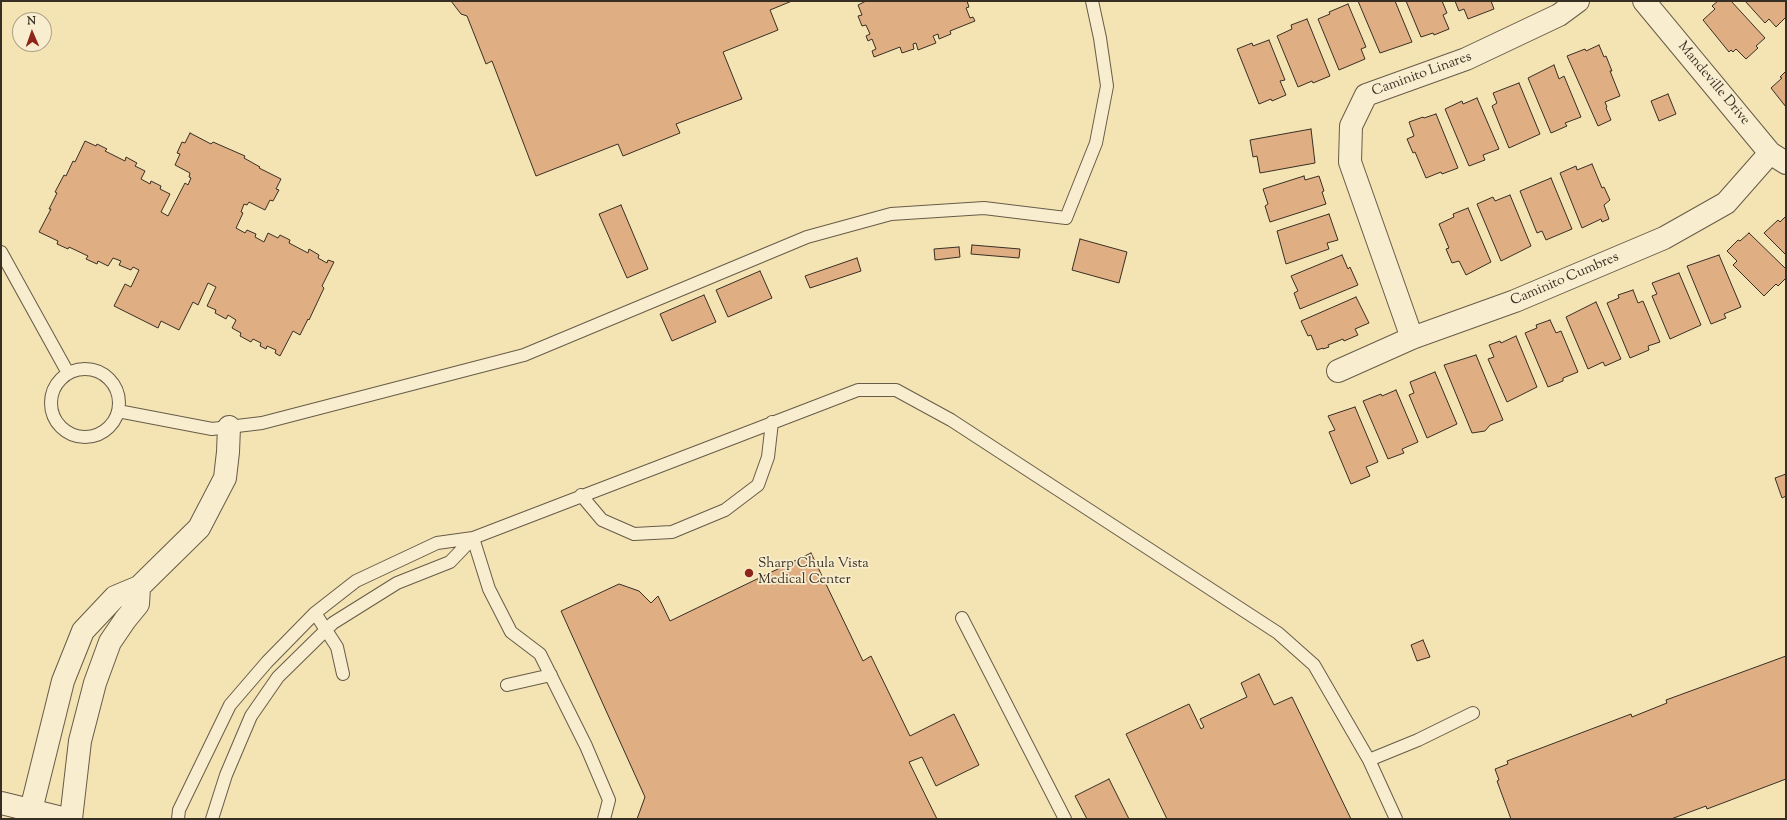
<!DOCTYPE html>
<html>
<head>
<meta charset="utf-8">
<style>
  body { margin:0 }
  #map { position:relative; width:1787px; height:820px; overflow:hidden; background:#f4e3b3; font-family:"Sorts Mill Goudy",serif }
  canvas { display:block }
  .frame { position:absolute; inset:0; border:2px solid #382f24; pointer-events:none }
  .north { position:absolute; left:12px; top:12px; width:40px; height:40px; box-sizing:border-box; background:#f8edce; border:1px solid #aba18a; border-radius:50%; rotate:358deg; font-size:11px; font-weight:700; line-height:16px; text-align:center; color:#382f24 }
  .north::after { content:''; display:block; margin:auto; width:14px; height:18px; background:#8f2418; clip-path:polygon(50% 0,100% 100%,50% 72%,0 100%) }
</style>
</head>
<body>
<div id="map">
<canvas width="1787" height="820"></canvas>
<div class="frame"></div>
<div class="north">N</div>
</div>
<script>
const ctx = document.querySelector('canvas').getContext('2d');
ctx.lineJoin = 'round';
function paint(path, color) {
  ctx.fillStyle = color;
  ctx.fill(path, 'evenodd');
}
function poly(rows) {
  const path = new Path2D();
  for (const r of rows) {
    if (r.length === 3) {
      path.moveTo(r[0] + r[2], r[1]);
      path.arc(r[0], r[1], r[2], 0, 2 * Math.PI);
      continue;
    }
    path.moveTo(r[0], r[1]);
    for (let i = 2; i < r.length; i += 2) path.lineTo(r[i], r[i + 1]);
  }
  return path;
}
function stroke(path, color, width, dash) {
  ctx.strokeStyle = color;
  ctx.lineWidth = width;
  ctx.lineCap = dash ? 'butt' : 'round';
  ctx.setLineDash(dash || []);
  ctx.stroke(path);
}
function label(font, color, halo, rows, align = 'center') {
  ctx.font = font + ' "Sorts Mill Goudy",serif';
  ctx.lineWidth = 3.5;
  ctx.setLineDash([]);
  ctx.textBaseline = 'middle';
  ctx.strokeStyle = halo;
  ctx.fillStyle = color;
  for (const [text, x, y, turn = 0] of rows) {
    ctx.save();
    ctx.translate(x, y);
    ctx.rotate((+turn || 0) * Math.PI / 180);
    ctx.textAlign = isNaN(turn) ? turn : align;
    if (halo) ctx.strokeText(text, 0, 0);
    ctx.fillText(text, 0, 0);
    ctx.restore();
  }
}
const building = poly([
  [451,1,792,1,770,10,778,30,723,52,742,99,676,124,680,133,623,156,618,144,536,176,492,61,486,64,467,16,461,14,451,1],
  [967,1,969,7,966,8,970,18,973,17,975,21,950,31,951,34,939,39,938,34,933,36,936,43,918,50,916,43,913,44,914,49,902,53,900,47,874,57,872,51,876,49,872,39,868,41,866,36,870,34,866,25,862,26,858,16,862,15,858,5,866,1,967,1],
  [1358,1,1395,1,1412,42,1380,53,1358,1],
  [1406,1,1442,1,1447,13,1443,15,1449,29,1434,35,1433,33,1421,37,1406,1],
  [1455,1,1491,1,1494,9,1468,19,1464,9,1459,11,1455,1],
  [1718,1,1731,1,1765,38,1756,46,1758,48,1746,59,1736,49,1733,52,1731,50,1729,52,1703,20,1715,9,1712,6,1718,1],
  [1745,1,1786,1,1786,17,1776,27,1769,19,1765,23,1745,1],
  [1348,4,1366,47,1361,49,1365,59,1339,70,1318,19,1330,14,1329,12,1348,4],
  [1307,19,1330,76,1313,83,1312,81,1298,87,1277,36,1292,29,1291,25,1307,19],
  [1269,40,1285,80,1280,81,1286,95,1272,101,1271,99,1259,104,1237,49,1252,43,1253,46,1269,40],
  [1599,45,1604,57,1606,56,1612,71,1610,71,1620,96,1605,102,1607,107,1606,108,1611,120,1598,126,1567,56,1585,49,1586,51,1599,45],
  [1554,65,1559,79,1564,76,1581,117,1565,123,1567,126,1551,133,1528,78,1554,65],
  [1786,71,1786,107,1771,88,1782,78,1780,77,1786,71],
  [1519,83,1540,134,1509,148,1492,106,1497,103,1493,93,1519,83],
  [1668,94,1676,114,1659,121,1651,101,1668,94],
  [1477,98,1499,149,1483,155,1485,160,1469,166,1445,109,1462,101,1463,104,1477,98],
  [1436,114,1458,168,1442,174,1441,172,1426,178,1415,152,1413,153,1407,139,1414,136,1409,122,1423,117,1424,118,1436,114],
  [1311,129,1315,163,1260,173,1257,156,1253,157,1250,140,1311,129],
  [190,133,211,144,213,142,245,156,244,158,260,167,259,168,281,179,276,189,279,190,273,201,270,200,265,210,249,202,247,205,244,204,241,212,243,213,236,228,245,233,247,230,256,234,255,237,264,242,268,233,278,238,280,235,290,240,289,243,308,253,309,249,319,255,318,258,327,263,328,260,334,262,322,286,324,288,309,320,308,319,300,335,293,331,280,356,275,353,276,350,267,346,266,349,260,346,261,343,253,339,251,342,240,336,241,333,232,328,236,320,228,315,226,319,215,313,216,310,207,306,216,287,208,283,198,305,193,302,179,330,161,321,158,328,114,306,125,284,131,287,139,270,133,267,131,270,119,265,121,261,113,258,108,266,98,261,97,264,86,259,88,256,69,247,68,249,57,244,58,241,39,232,51,209,49,209,57,193,55,192,64,175,66,176,73,161,75,162,85,141,96,146,97,144,107,149,105,151,125,161,126,157,137,163,135,166,145,171,141,179,150,184,151,181,161,186,160,189,170,194,161,212,168,216,185,183,188,185,191,178,189,177,190,173,175,165,180,154,177,153,182,142,185,143,190,133],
  [1592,164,1602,188,1604,187,1610,200,1604,205,1609,219,1602,222,1601,219,1582,228,1560,173,1576,166,1577,170,1592,164],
  [1304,176,1305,180,1319,176,1324,191,1322,192,1326,204,1270,222,1265,206,1268,204,1263,189,1304,176],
  [1551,178,1572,229,1546,240,1542,231,1537,233,1520,191,1551,178],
  [1510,195,1531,246,1501,261,1477,204,1493,197,1495,201,1510,195],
  [621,205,648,269,627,278,599,214,621,205],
  [1468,208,1491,262,1466,275,1459,261,1452,263,1446,249,1449,248,1439,224,1454,217,1453,214,1468,208],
  [1329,214,1338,240,1327,243,1329,249,1286,264,1277,231,1329,214],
  [1786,216,1786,255,1764,233,1778,220,1780,222,1786,216],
  [1749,233,1786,269,1786,278,1778,286,1776,284,1764,296,1733,265,1737,261,1727,251,1738,240,1740,241,1749,233],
  [1080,239,1127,252,1119,283,1072,270,1080,239],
  [972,245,1020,249,1019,258,971,254,972,245],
  [959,247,960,257,935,260,934,249,959,247],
  [1342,255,1348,269,1350,267,1358,285,1300,309,1294,293,1298,291,1291,276,1342,255],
  [1719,255,1741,307,1724,314,1726,318,1711,324,1687,266,1719,255],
  [857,258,861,271,810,288,805,276,857,258],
  [760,271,772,298,728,317,716,290,760,271],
  [1679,273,1701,325,1670,339,1652,296,1657,294,1652,283,1679,273],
  [1633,290,1638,303,1643,301,1660,342,1648,346,1649,350,1630,358,1607,303,1619,298,1618,295,1633,290],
  [704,295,716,322,672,341,660,314,704,295],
  [1356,297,1369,323,1355,329,1358,335,1344,341,1343,339,1328,345,1329,347,1323,349,1323,348,1317,350,1311,335,1308,336,1301,321,1356,297],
  [1596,302,1621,359,1605,366,1603,362,1588,369,1566,317,1596,302],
  [1550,320,1556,333,1561,331,1578,372,1563,378,1563,381,1548,387,1525,333,1537,328,1536,325,1550,320],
  [1516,336,1537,387,1507,402,1488,359,1494,357,1489,345,1500,341,1501,343,1516,336],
  [1476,355,1503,420,1490,425,1485,431,1472,433,1444,365,1476,355],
  [1435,372,1457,424,1427,438,1409,395,1414,393,1410,382,1435,372],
  [1396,390,1418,442,1402,449,1404,453,1388,459,1363,401,1381,394,1382,396,1396,390],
  [1355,407,1378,462,1366,467,1370,476,1351,484,1329,432,1335,430,1328,416,1355,407],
  [1786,474,1786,496,1782,498,1775,478,1786,474],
  [811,553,863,661,871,656,910,736,954,714,979,765,936,786,922,757,909,762,937,819,637,819,645,797,561,611,619,584,639,591,651,603,658,596,670,621,811,553],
  [1423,640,1430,657,1417,661,1411,645,1423,640],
  [1786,656,1786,779,1707,809,1706,806,1671,819,1511,819,1497,781,1499,780,1495,769,1508,764,1507,761,1631,714,1632,717,1667,703,1666,700,1786,656],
  [1259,674,1274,705,1292,697,1351,819,1167,819,1126,734,1189,704,1201,729,1204,727,1200,719,1247,697,1241,683,1259,674],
  [1109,779,1129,819,1087,819,1075,796,1109,779]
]);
paint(building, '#dfae83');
stroke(building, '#382f24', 1);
const service = poly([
  [1,252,68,373],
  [85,403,34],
  [118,411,212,429,262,423,524,355,807,237,891,214,984,208,1066,218,1096,143,1107,86,1100,38,1092,1],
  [581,495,602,520,634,534,672,532,725,510,758,485,768,457,772,422],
  [473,538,489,589,511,632,540,654,586,746,609,800,604,819],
  [315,613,337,647,343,674],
  [962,618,1065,819],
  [507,685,551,675],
  [1369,760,1418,740,1473,713],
  [178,819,179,810,230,705,267,662,315,613,356,581,437,543,473,538,858,390,896,390,951,420,1278,633,1314,665,1369,760,1396,819],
  [212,819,226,775,251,716,278,677,333,623,397,583,450,562,473,538]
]);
const minor = poly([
  [1644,1,1770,153,1786,163],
  [1412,338,1350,162,1351,126,1366,95,1466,59,1559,15,1578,1],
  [1338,371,1412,338,1515,301,1664,238,1726,203,1770,153],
  [31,810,63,681,83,631,115,597,139,587,199,528,225,478,228,452,229,427],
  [71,819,80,741,95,683,110,642,125,620,138,604,139,587]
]);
const tertiary = poly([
  [1,803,66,819]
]);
stroke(service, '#675c48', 14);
stroke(minor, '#675c48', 24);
stroke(tertiary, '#675c48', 24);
stroke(service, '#f8edce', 12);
stroke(minor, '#f8edce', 22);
stroke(tertiary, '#f8edce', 22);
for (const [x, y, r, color] of [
  [749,573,5,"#8f2418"]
]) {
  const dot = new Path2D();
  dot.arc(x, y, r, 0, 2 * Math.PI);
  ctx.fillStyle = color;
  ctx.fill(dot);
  stroke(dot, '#f8edce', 1.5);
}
label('14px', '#382f24', '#f8edce', [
  ["Caminito Linares",1422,75,-20],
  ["Mandeville Drive",1713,84,50],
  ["Caminito Cumbres",1565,280,-23]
]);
label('14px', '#382f24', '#f8edce', [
  ["Sharp Chula Vista",758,565],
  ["Medical Center",758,581]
], 'left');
</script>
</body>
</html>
